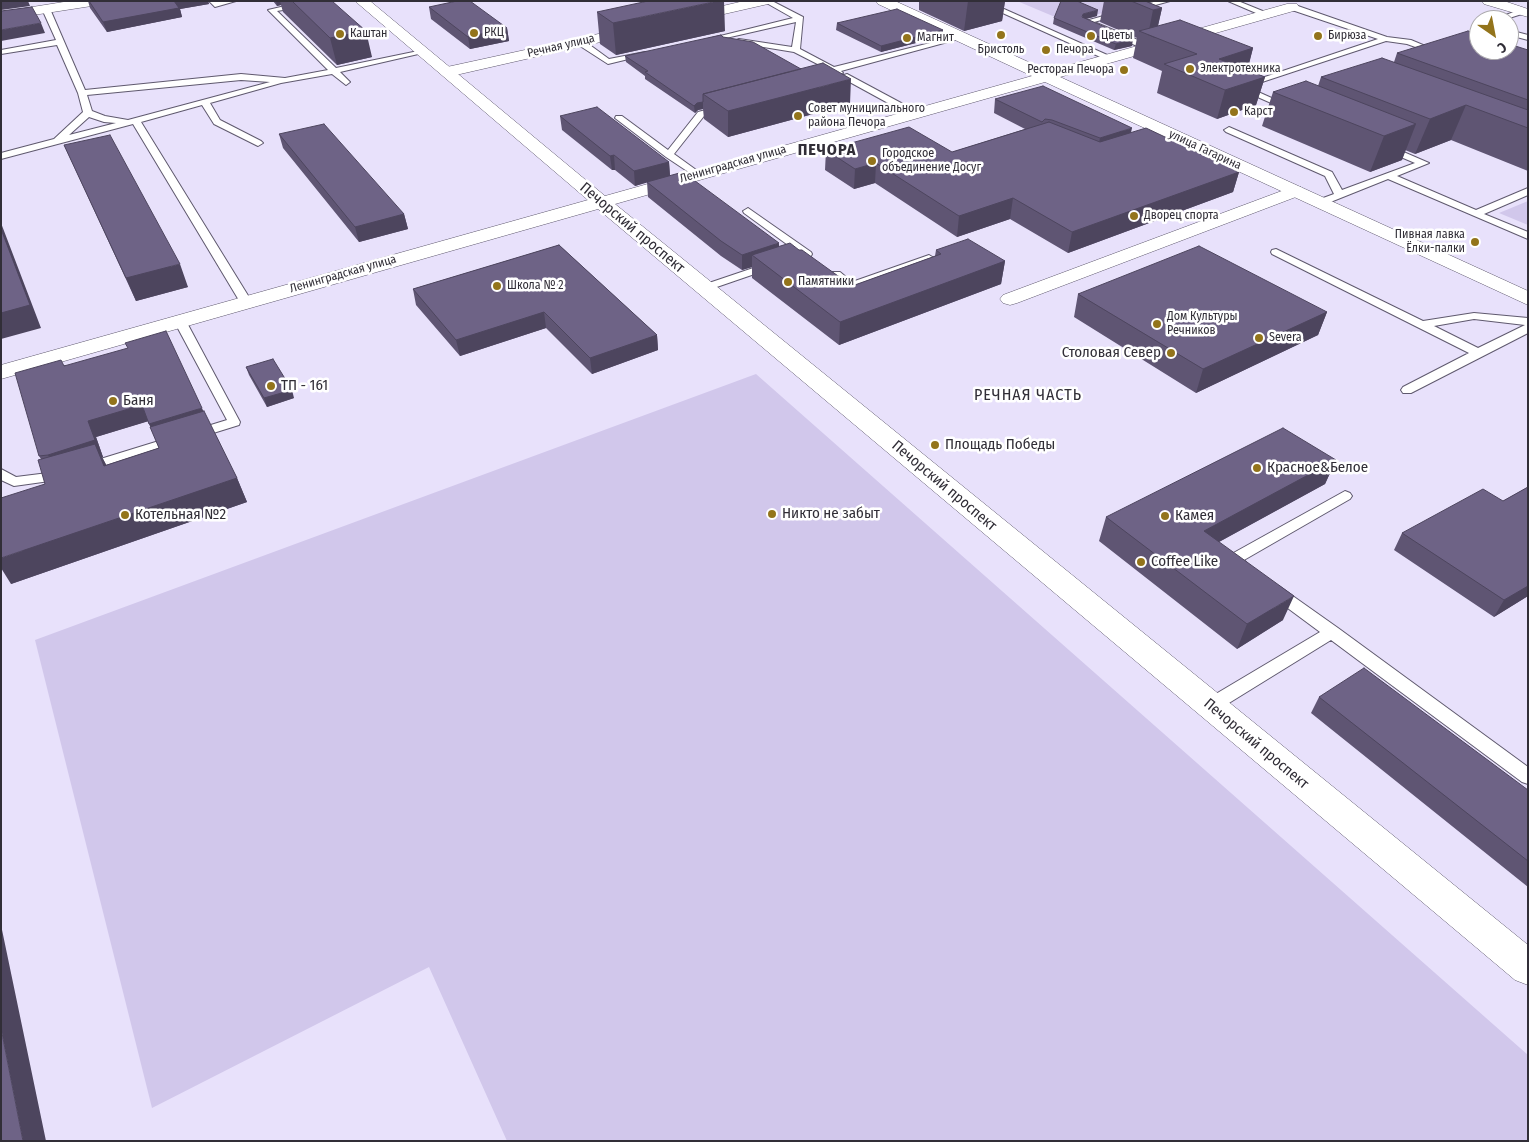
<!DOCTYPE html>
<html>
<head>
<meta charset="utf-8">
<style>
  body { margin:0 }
  #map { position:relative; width:1529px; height:1142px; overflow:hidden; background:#e8e1fb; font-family:"Fira Sans Condensed",sans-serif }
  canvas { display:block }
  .frame { position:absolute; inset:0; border:2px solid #312e37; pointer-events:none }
  .north { position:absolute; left:1469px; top:10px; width:50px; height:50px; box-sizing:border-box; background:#fff; border:1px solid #adabaf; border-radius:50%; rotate:147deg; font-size:14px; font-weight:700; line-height:20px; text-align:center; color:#312e37 }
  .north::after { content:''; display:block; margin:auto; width:18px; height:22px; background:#93741b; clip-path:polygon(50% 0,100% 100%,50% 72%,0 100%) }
</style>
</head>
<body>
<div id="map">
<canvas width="1529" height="1142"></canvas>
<div class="frame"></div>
<div class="north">С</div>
</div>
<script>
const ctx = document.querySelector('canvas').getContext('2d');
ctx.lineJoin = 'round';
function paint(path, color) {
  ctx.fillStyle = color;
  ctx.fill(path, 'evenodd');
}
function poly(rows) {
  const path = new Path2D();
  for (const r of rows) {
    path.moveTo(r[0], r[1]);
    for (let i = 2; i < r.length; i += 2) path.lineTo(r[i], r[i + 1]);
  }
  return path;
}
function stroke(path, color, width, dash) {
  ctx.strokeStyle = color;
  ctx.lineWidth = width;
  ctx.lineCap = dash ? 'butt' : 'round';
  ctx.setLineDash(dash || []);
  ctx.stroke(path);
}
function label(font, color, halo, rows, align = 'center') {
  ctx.font = font + ' "Fira Sans Condensed",sans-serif';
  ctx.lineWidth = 5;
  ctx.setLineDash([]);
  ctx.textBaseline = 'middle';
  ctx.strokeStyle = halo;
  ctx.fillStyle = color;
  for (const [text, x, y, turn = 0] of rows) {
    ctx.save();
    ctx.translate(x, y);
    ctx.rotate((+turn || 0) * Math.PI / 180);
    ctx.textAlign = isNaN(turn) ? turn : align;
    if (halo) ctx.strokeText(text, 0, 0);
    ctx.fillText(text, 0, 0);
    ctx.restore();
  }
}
paint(poly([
  [1017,1,1150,1,1067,22],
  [1528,201,1528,225,1499,213],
  [756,374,1528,1055,1528,1141,507,1141,429,967,152,1108,35,640]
]), '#d1c7eb');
const lane = poly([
  [209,1,217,2,236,1,215,7,209,1],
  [763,1,772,1,803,17,800,49,834,67,962,35,966,37,841,71,843,73,839,75,794,52,739,43,735,41,739,39,792,47,796,22,704,43,700,41,793,18,763,1],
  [976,1,986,1,1114,58,1107,60,976,1],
  [1157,1,1170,1,1094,22,1150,45,1150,49,1144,49,1082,22,1157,1],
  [1228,1,1238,1,1270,14,1263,16,1228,1],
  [298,3,302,5,301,7,277,11,336,68,423,50,427,52,340,72,350,82,346,85,332,74,281,83,210,103,220,120,261,141,263,143,258,146,214,124,202,105,141,122,252,302,250,304,246,305,240,302,133,124,1,159,1,153,54,139,83,112,78,93,57,45,1,54,1,50,56,40,42,9,43,7,50,9,85,90,241,74,285,78,328,70,268,10,298,3],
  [241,80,270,82,128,120,105,116,92,111,87,95,241,80],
  [89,117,104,122,116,123,69,135,89,117],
  [1289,5,1295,5,1387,37,1411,40,1442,53,1438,55,1407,44,1386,41,1247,87,1294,108,1287,110,1235,87,1378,39,1289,9,1289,5],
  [1522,9,1525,9,1525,13,1503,20,1492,20,1522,9],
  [1509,30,1528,35,1528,40,1509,35,1509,30],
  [577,40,583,40,609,59,645,52,649,54,608,64,577,44,577,40],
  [847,74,916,111,917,113,916,115,910,115,846,80,831,84,827,81,847,74],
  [722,106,726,109,725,111,704,116,674,154,699,172,701,174,696,177,666,157,615,118,616,116,622,116,668,150,698,112,722,106],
  [1229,127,1332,172,1342,190,1415,163,1382,149,1380,147,1385,144,1429,163,1397,176,1476,210,1528,188,1528,195,1484,214,1528,232,1528,239,1388,179,1323,205,1315,205,1315,201,1334,194,1325,176,1226,132,1224,130,1229,127],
  [748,208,811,252,812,254,811,256,803,256,744,213,743,211,748,208],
  [1276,249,1423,321,1474,313,1528,318,1528,333,1411,393,1403,393,1401,390,1403,387,1469,353,1272,254,1271,252,1272,250,1276,249],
  [1474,319,1525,325,1478,348,1434,326,1474,319],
  [929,255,934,258,933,260,851,289,847,288,831,274,832,272,840,272,852,282,929,255],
  [771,262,776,265,775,267,708,290,704,291,698,288,700,286,771,262],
  [180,318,186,321,240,422,239,425,91,471,81,471,79,468,81,465,227,420,174,321,180,318],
  [1,469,16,477,64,471,69,472,71,475,69,478,64,479,14,486,1,480,1,469],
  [1345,491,1350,493,1352,496,1350,499,1244,560,1250,567,1248,571,1243,572,1238,571,1226,560,1228,556,1345,491],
  [1275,586,1280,587,1338,628,1528,767,1528,784,1522,782,1331,640,1216,711,1210,713,1204,711,1202,706,1204,701,1320,632,1270,595,1267,591,1270,587,1275,586]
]);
const street = poly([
  [70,1,105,1,98,5,1,20,1,12,70,1],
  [744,1,770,1,768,4,689,22,682,18,684,15,744,1],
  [635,26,640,27,642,30,640,33,447,77,442,75,439,72,442,69,447,67,635,26],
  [1295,186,1301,187,1304,191,1301,195,1017,303,1010,305,1003,303,1000,299,1003,295,1295,186]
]);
const secondary = poly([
  [355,1,370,1,605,196,1032,76,878,4,876,1,895,1,1048,71,1287,4,1297,4,1299,7,1297,10,1060,77,1528,291,1528,305,1045,82,615,204,1528,945,1528,985,1515,980,598,209,1,379,1,365,588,200,355,1],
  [1482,1,1504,1,1528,9,1528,17,1484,4,1482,1]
]);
stroke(lane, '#5f596e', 2);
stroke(street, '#5f596e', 1);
stroke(secondary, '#5f596e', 1);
paint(lane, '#fff');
paint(street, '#fff');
paint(secondary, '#fff');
paint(poly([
  [88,1,208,1,209,4,180,9,182,17,107,32,90,8],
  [273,1,332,1,372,57,337,65,283,12,281,5,277,6],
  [919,1,1005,1,1002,21,964,31,919,10],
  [1104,1,1145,1,1162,8,1158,26,1253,48,1247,70,1265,77,1256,105,1217,119,1157,93,1162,71,1133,58,1137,38,1100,22],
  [429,7,507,28,509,41,470,49,431,19],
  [597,12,725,31,616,55,600,44],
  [1097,16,1086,19,1132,46,1114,50,1053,24,1054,18],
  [837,23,943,30,943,36,881,52,836,30],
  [723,37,850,104,728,137,704,119,703,109,698,110,695,113,645,79,645,76,626,62,625,56],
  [1528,50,1528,171,1451,140,1415,154,1405,150,1402,160,1370,172,1262,126,1273,92,1318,86,1321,77,1394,62,1397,53],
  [995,99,1131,133,1239,172,1233,192,1068,253,1010,219,957,237,875,183,854,189,825,170,826,150,952,152,1025,129,994,113],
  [560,116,669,162,670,176,779,247,799,250,852,286,935,256,936,250,1005,261,1001,284,839,345,752,278,752,267,742,270,721,256,648,197,647,182,635,186,615,170,612,170,562,130],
  [279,134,404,214,408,229,359,242,283,148],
  [64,145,188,287,136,301],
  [559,245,657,335,658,350,592,374,546,328,460,356,416,305,413,289],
  [1078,294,1327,312,1318,335,1196,393,1074,317],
  [64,365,203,411,237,478,247,502,11,584,45,484,41,459,39,456],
  [148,421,159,448,106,465,102,457,103,457,96,437],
  [246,367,294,398,267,407,249,375],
  [1336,460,1325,484,1219,542,1283,620,1237,649,1099,541,1106,517],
  [1528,487,1528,596,1494,617,1394,550,1402,533,1503,501],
  [1319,697,1528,790,1528,887,1311,713]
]), '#5f5573');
paint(poly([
  [1,1,28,1,30,6,1,10],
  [173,1,208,1,209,4,180,9,182,17,107,32,103,22],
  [276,1,280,1,281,5,277,6],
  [718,1,724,1,725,31,616,55,613,23],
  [968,1,1005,1,1002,21,964,31],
  [1162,8,1155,38,1148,35,1153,10],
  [1098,10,1097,16,1082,20,1083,14],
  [41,23,45,33,1,41,1,30],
  [507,28,509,41,470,49,468,37],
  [943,30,943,36,881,52,881,46],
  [366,31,372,57,337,65,330,38],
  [1133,39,1132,46,1114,50,1116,44],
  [1253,48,1246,76,1219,59],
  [1265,77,1256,105,1217,119,1225,90],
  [851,79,850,104,728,137,728,111],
  [703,102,703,109,698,110,695,113,694,106,697,103],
  [1466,105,1451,140,1415,154,1430,119],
  [1416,124,1402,160,1370,172,1384,136],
  [1132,128,1129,142,1097,152,1100,138],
  [614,155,615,170,612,170,610,156],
  [669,162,670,176,635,186,634,171],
  [876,163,875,183,854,189,855,169],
  [1239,172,1233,192,1068,253,1072,232],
  [1013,198,1010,219,957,237,959,216],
  [404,214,408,229,359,242,355,227],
  [1,223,41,328,1,339],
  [779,243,779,258,752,255,752,267,742,270,742,255],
  [1005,261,1001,284,839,345,840,322],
  [180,264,188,287,136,301,126,278],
  [544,312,546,328,460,356,456,340],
  [1327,312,1318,335,1196,393,1203,369],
  [657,335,658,350,592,374,590,358],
  [292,390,294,398,267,407,264,398],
  [142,405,149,421,96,437,103,457,102,457,108,468,57,471,48,455,88,421],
  [202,408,209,424,157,440,149,424],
  [1336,460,1325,484,1195,555,1204,531],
  [237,478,247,502,11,584,1,568,1,558],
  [1528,586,1528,596,1494,617,1504,600],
  [1294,596,1283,620,1237,649,1247,624],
  [1,925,46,1141,23,1141,1,1028]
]), '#4d455e');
const building = poly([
  [89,1,174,1,179,8,103,22,89,1],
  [292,1,332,1,366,31,330,38,292,1],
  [457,1,470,1,507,28,468,37,429,7,457,1],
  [648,1,718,1,613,23,597,12,648,1],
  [1061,1,1077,1,1098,10,1083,14,1082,17,1133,39,1116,44,1054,18,1061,1],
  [1131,1,1145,1,1162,8,1153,10,1131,1],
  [32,7,41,23,1,30,1,11,32,7],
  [897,9,943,30,881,46,837,23,897,9],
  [1180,20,1253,48,1219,59,1265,77,1225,90,1164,64,1197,54,1139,31,1180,20],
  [1468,31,1479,35,1479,50,1509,50,1509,44,1528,50,1528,100,1397,53,1468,31],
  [721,35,723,37,753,42,801,69,703,94,703,102,697,103,694,106,645,72,648,71,625,56,721,35],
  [1382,58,1528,110,1528,128,1466,105,1430,119,1321,77,1382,58],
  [823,63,851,79,728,111,703,94,823,63],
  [1306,81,1416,124,1384,136,1273,92,1306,81],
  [1043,86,1132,128,1100,138,1052,120,1045,119,1042,122,995,99,1043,86],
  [597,107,669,162,634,171,614,155,610,156,560,116,597,107],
  [1049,122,1100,142,1146,128,1239,172,1072,232,1013,198,959,216,876,163,855,169,826,150,909,127,952,152,1049,122],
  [324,124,404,214,355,227,279,134,324,124],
  [110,135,180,264,126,278,64,145,110,135],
  [683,172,779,243,742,255,721,241,647,182,683,172],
  [1,229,30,305,1,313,1,229],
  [968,239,1005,261,840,322,752,255,790,243,799,250,802,250,852,286,941,254,936,250,968,239],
  [559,245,657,335,590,358,544,312,456,340,413,289,559,245],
  [1199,246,1327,312,1203,369,1078,294,1199,246],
  [166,331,202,408,149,424,142,405,88,421,95,440,48,455,39,456,15,373,61,360,64,366,128,348,125,343,166,331],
  [273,359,292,390,264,398,246,367,273,359],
  [204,411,237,478,1,558,1,498,45,484,38,460,95,444,104,466,159,448,150,427,204,411],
  [1283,428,1336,460,1204,531,1294,596,1247,624,1106,517,1283,428],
  [1528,487,1528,586,1504,600,1402,533,1483,489,1503,501,1528,487],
  [1364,668,1528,790,1528,861,1319,697,1364,668],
  [1,1028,23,1141,1,1141,1,1028]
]);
paint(building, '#6e6386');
stroke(building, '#4d455e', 1);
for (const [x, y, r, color] of [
  [474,33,5,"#93741b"],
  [340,34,5,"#93741b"],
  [1001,35,5,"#93741b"],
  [1091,36,5,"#93741b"],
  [1318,36,5,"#93741b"],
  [907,38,5,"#93741b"],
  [1046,50,5,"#93741b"],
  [1190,69,5,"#93741b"],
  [1124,70,5,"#93741b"],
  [1234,112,5,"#93741b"],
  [798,116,5,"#93741b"],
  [872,161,5,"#93741b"],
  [1134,216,5,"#93741b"],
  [1475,242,5,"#93741b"],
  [788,282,5,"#93741b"],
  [497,286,5,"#93741b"],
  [1157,324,5,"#93741b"],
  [1259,338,5,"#93741b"],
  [1171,353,5,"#93741b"],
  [271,386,5,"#93741b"],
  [113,401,5,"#93741b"],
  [935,445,5,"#93741b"],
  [1257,468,5,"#93741b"],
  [772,514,5,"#93741b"],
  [125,515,5,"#93741b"],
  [1165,516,5,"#93741b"],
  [1141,562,5,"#93741b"]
]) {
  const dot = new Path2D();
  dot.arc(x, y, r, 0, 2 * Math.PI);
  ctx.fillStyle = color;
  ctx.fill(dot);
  stroke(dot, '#fff', 2);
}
label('12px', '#312e37', '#fff', [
  ["РКЦ",484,33],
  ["Каштан",350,34],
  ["Цветы",1101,36],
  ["Бирюза",1328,36],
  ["Магнит",917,38],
  ["Бристоль",1001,50,"center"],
  ["Печора",1056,50],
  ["Электротехника",1200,69],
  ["Ресторан Печора",1114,70,"right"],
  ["Совет муниципального",808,109],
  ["района Печора",808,123],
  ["Карст",1244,112],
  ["Городское",882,154],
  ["объединение Досуг",882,168],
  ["Дворец спорта",1144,216],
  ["Пивная лавка",1465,235,"right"],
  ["Ёлки-палки",1465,249,"right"],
  ["Памятники",798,282],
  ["Школа № 2",507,286],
  ["Дом Культуры",1167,317],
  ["Речников",1167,331],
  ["Severa",1269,338]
], 'left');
label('12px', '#312e37', '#fff', [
  ["Речная улица",561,46,-13],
  ["улица Гагарина",1205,150,25],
  ["Ленинградская улица",733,164,-16],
  ["Ленинградская улица",343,274,-16]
]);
label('15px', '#312e37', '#fff', [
  ["Печорский проспект",632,228,40],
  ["Печорский проспект",944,486,40],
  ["Печорский проспект",1256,744,40]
]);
label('15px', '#312e37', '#fff', [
  ["Столовая Север",1161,353,"right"],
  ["ТП - 161",281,386],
  ["Баня",123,401],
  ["Площадь Победы",945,445],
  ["Красное&Белое",1267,468],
  ["Никто не забыт",782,514],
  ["Котельная №2",135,515],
  ["Камея",1175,516],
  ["Coffee Like",1151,562]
], 'left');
ctx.letterSpacing = '1px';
label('bold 16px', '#312e37', '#fff', [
  ["ПЕЧОРА",827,151]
]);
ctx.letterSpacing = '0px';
ctx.letterSpacing = '1px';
label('16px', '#312e37', '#fff', [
  ["РЕЧНАЯ ЧАСТЬ",1028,396]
]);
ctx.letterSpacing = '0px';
</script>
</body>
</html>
